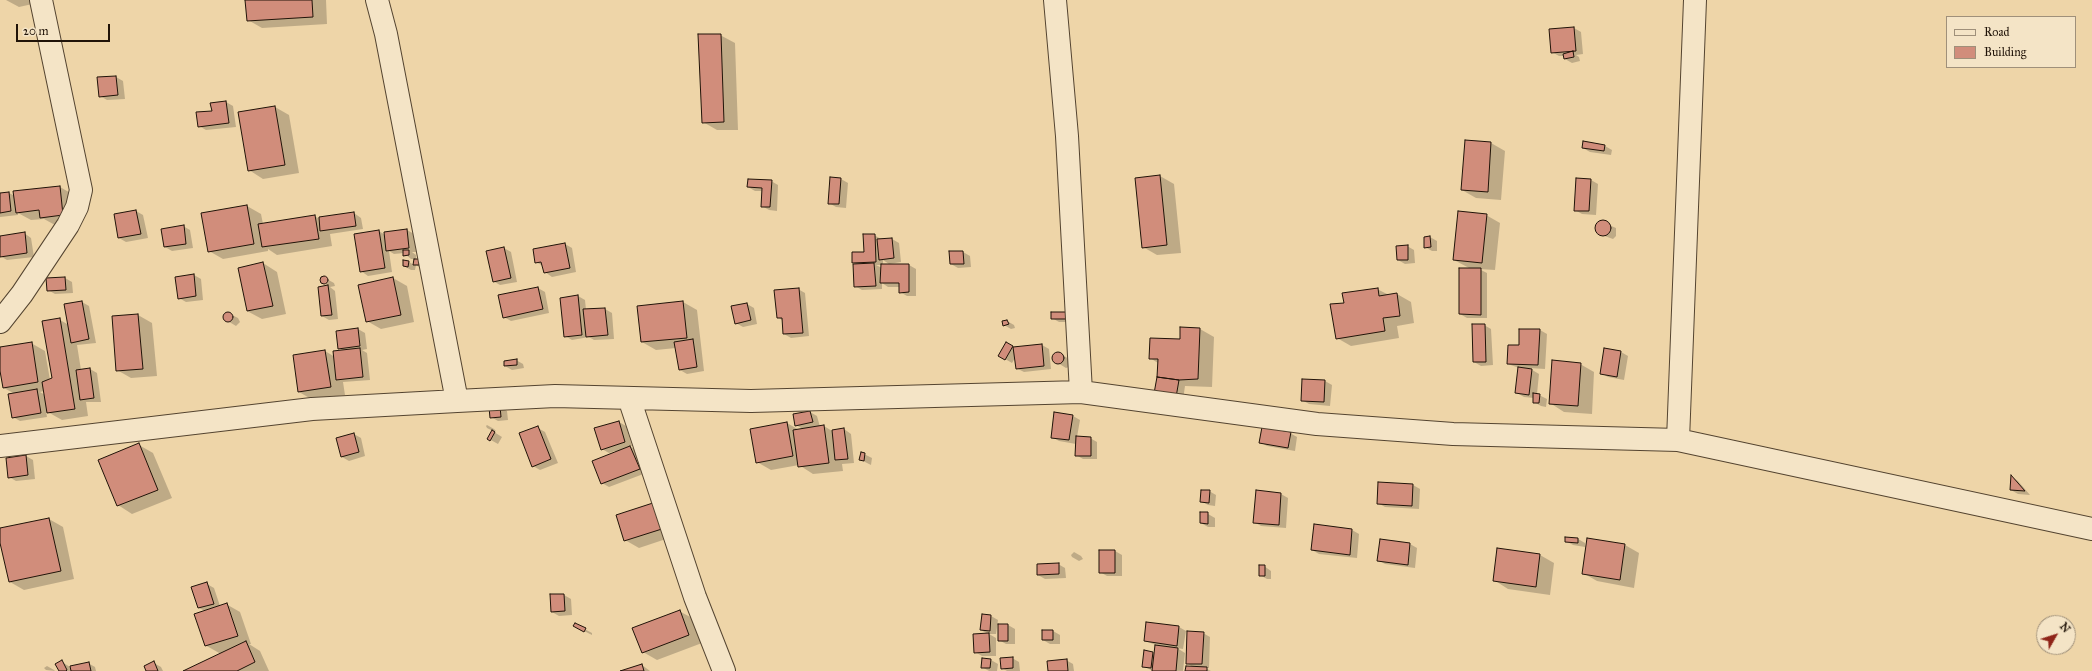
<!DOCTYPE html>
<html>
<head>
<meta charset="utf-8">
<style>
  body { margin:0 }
  #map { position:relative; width:2092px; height:671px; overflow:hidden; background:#eed5a8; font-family:"IM FELL Great Primer",serif }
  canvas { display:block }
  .legend { position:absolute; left:1946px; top:16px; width:130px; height:52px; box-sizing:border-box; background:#f4e4c6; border:1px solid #9f907a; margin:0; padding:5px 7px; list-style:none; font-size:12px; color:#201308 }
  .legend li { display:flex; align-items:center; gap:8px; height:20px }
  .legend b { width:20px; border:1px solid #9f907a }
  .north { position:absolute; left:2036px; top:615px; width:40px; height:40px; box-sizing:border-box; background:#f4e4c6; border:1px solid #9f907a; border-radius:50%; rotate:51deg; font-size:11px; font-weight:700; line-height:16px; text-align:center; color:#201308 }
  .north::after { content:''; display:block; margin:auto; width:14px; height:18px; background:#8f2418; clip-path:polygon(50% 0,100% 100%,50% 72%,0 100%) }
  .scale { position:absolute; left:16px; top:24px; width:94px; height:18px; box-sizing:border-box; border:2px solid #201308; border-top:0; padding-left:5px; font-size:12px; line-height:14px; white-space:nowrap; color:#201308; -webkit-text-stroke:3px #f4e4c6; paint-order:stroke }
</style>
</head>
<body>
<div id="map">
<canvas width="2092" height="671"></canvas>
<ul class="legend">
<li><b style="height:5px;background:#f4e4c6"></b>Road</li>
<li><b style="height:11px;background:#d18d7b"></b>Building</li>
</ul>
<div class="north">N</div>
<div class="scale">20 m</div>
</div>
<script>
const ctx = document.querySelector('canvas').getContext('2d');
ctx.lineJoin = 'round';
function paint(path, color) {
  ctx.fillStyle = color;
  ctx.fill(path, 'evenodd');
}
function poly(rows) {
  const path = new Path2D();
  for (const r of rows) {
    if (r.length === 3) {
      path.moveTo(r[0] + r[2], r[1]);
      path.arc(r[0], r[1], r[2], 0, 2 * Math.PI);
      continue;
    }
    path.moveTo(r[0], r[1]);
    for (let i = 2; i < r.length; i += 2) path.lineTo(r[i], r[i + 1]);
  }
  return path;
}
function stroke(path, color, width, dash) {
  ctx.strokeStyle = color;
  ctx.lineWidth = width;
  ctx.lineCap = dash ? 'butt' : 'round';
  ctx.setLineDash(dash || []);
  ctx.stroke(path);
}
paint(poly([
  [6,0,36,0,37,3,19,7],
  [246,0,326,0,327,24,262,28,248,20],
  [1574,28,1581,32,1583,54,1576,55,1579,57,1580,61,1572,63,1565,59,1565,56,1559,56,1552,52],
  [720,35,735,43,738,130,717,130,703,122],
  [116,77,123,81,125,99,107,100,100,96],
  [226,102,233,106,236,127,206,130,199,126],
  [275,107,289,115,299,173,263,179,249,170],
  [1491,143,1505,151,1501,200,1476,198,1462,190],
  [1605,146,1612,150,1611,155,1590,152,1583,148],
  [1160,176,1174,184,1181,253,1157,255,1143,247,1136,179],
  [841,179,848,183,846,208,836,207,829,203],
  [1591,180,1598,184,1596,215,1582,214,1575,210],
  [771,181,778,185,777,211,769,210,762,206,763,191,755,191,748,187],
  [60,187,74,195,55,225,44,219,31,220,18,213,18,215,0,217,0,194,9,193,15,196],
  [247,206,261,214,263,224,314,216,318,218,354,213,361,218,363,229,330,234,332,246,277,255,268,249,268,251,223,259,209,251,202,214],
  [136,211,143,215,148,238,126,242,119,238],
  [1486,215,1500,223,1495,270,1479,269,1487,273,1487,318,1467,318,1460,314,1471,269,1454,260],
  [1602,222,1616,228,1616,236,1613,239,1599,234,1596,227,1598,223],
  [183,226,190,230,193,248,172,251,165,247],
  [407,230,414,234,416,252,412,252,416,255,416,260,419,260,421,268,416,265,415,270,411,270,404,266,409,262,414,265,415,259,411,259,404,253,394,254,389,251,392,272,368,276,361,271,379,231,385,235],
  [24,233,31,238,34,257,7,260,0,256,0,237],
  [874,235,881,239,892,239,899,243,901,262,889,264,883,260,883,265,909,265,916,269,916,296,907,296,900,292,900,287,888,287,882,283,882,289,862,290,855,286,858,265,853,262,865,253],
  [876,265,882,265,882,268],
  [1425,237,1430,237,1437,241,1437,251,1432,251,1425,247],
  [565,244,572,248,576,272,552,277,545,272,543,266,536,262],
  [1407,246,1414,250,1415,263,1405,264,1398,260],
  [504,248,511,252,517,282,500,285,493,281],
  [963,252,970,256,971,267,958,268,951,264],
  [263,263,277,272,286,314,262,319,247,311],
  [194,275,201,279,203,300,186,302,179,298],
  [323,277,334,283,335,286,330,287,335,291,338,319,329,320,322,316,328,286,321,280],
  [65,278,72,282,73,293,55,294,48,290],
  [393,278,407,286,414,322,381,329,367,321],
  [538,288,545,292,549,313,511,321,504,317],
  [798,289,805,293,809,336,791,338,784,334,783,321,778,317],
  [1377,289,1389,295,1397,294,1411,302,1414,323,1397,326,1399,338,1351,346,1337,338,1345,303],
  [578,296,585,300,586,310,605,309,612,313,614,339,594,340,589,337,572,340,565,336],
  [82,302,89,306,96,343,77,345,81,370,90,369,97,373,101,402,86,402,88,416,62,420,46,411,47,417,20,421,13,417,15,394,4,388,0,365,0,348,31,343,45,351,50,380,53,378,60,320,69,325],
  [44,391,45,395,40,392],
  [683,302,697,310,704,371,687,374,680,370,676,348,656,350,642,342],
  [747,304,754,308,757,324,743,327,736,323],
  [228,313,238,318,240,322,236,326,226,320,225,317],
  [1052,313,1080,322,1059,322,1052,318],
  [138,315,152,323,157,376,131,378,117,370,113,317],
  [1007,321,1014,325,1015,328,1011,329,1004,325],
  [1484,325,1491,329,1493,365,1481,366,1474,362],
  [358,329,365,333,367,349,362,350,367,353,370,380,343,382,345,395,313,400,299,392,325,351,335,357,343,351,339,348],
  [1200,329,1214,337,1212,387,1185,386,1182,407,1158,363,1150,358],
  [1540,330,1547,334,1545,369,1529,368,1539,374,1537,394,1547,399,1546,407,1541,406,1534,402,1534,398,1524,397,1517,393,1519,368,1508,364,1520,346],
  [1007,343,1016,348,1042,345,1049,349,1051,369,1024,372,1016,368,1015,358,1012,363,1000,356],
  [1605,349,1621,352,1628,356,1624,380,1608,377,1601,373],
  [1056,353,1066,357,1071,362,1069,367,1066,368,1053,360,1052,357],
  [516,360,523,364,524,368,512,370,505,366],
  [1580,364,1594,372,1592,414,1564,412,1550,403],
  [1325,381,1332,385,1330,406,1309,404,1302,400],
  [500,407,507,411,508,420,498,421,491,417],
  [810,412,817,416,820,427,824,426,832,431,844,429,851,434,854,463,842,464,843,471,813,474,799,465,771,470,757,462,787,423,799,430,803,429,796,425],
  [1073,416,1080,420,1077,437,1090,438,1097,442,1097,459,1083,459,1076,455,1076,444,1059,441,1052,437],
  [619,422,626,426,632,446,630,446,637,451,646,473,609,487,602,483,616,452,615,451,609,453,602,449],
  [487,425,494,429,496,431,494,432,502,437,498,444,489,439,493,431,487,428,486,426],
  [538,428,545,432,558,463,540,470,533,466],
  [1290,433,1297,437,1295,451,1267,446,1260,442],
  [354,434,361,438,365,456,349,461,342,457],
  [139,445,153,453,172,498,132,514,118,505],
  [862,453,872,458,871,465,861,460],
  [26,456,33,460,35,479,16,481,9,477],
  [2012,477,2018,481,2030,495,2018,494,2011,490],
  [1379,483,1413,485,1420,489,1419,509,1385,507,1378,503],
  [1209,491,1216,495,1215,506,1208,505,1201,501],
  [1257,491,1281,494,1288,498,1286,528,1261,526,1254,522],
  [656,503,678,535,639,548,625,540],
  [1208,514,1215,518,1215,527,1208,527,1201,523],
  [49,519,63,527,74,579,24,590,10,582,0,538,0,529],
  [1315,525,1352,530,1359,534,1357,558,1319,554,1312,550],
  [1566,538,1578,539,1585,543,1585,547,1573,545,1566,541],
  [1588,539,1625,545,1639,553,1634,588,1597,581,1583,573],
  [1381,540,1410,544,1417,548,1415,568,1385,564,1378,560],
  [1498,549,1540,555,1554,563,1550,595,1508,589,1494,580],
  [1115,551,1122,555,1122,576,1107,576,1100,572],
  [1074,552,1081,556,1083,559,1079,561,1072,557,1071,555],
  [1058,564,1065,568,1066,578,1045,579,1038,575],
  [1264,566,1271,571,1271,579,1267,579,1260,575],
  [207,584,214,588,220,606,226,604,240,612,251,644,249,644,260,651,269,671,185,671,221,654,205,645,205,611,199,608],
  [564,595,571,599,572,615,559,616,552,612],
  [679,611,694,619,702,643,657,660,643,652],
  [991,616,998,620,996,634,988,634,981,630],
  [575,624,592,633,592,635,582,630],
  [1008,625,1015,629,1015,644,1006,644,999,640],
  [1179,627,1186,631,1183,649,1177,648,1185,653,1183,671,1153,671,1143,666,1153,653,1155,654,1156,645,1145,641],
  [1053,631,1060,635,1060,644,1050,644,1043,640],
  [1203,633,1210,637,1209,668,1205,668,1211,671,1186,671,1194,668,1187,663],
  [989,634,996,638,996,656,982,656,975,652],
  [1012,658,1019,662,1020,671,1007,671,1002,668],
  [991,660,998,664,997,671,989,671,982,667],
  [1066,660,1073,664,1074,671,1049,671],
  [62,662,70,667,88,663,95,667,96,671,60,671],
  [154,663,161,667,163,671,148,671],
  [642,665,650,671,624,671],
  [47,666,54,670,55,671,46,670,44,668]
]), '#0003');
const building = poly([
  [245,0,312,0,313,17,247,21,245,0],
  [1574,27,1576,51,1551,53,1549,29,1574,27],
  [698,34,721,34,724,122,702,123,698,34],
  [1573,51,1574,57,1564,59,1563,54,1573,51],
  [116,76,118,95,99,97,97,77,116,76],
  [226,101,229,123,198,127,196,112,212,111,210,103,226,101],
  [275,106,285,165,248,171,238,112,275,106],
  [1465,140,1491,142,1488,192,1461,190,1465,140],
  [1583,141,1605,145,1604,151,1582,148,1583,141],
  [1160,175,1167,245,1142,248,1135,178,1160,175],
  [830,177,841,178,839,204,828,204,830,177],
  [1576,178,1591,179,1589,211,1574,211,1576,178],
  [748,179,772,180,770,207,761,207,762,188,747,187,748,179],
  [60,186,63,215,40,218,39,210,16,213,13,191,60,186],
  [9,192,11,211,0,213,0,193,9,192],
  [247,205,254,244,208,252,201,213,247,205],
  [136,210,141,234,118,238,114,214,136,210],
  [1458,211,1487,214,1482,263,1453,260,1458,211],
  [354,212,356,226,320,231,319,217,354,212],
  [315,215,319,239,262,247,258,224,315,215],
  [1603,228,8],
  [184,225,186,244,164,247,161,229,184,225],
  [407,229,409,248,386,251,384,232,407,229],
  [379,230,385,268,360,272,354,234,379,230],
  [25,232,27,253,0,257,0,236,25,232],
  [863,234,875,234,876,262,852,263,852,252,864,252,863,234],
  [1430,236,1431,247,1424,248,1424,237,1430,236],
  [892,238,894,258,879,260,877,239,892,238],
  [565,243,570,268,544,273,541,262,535,263,533,249,565,243],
  [1408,245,1408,260,1397,260,1396,246,1408,245],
  [504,247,511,278,493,282,486,251,504,247],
  [403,250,409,250,409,255,403,256,403,250],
  [949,251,963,251,964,264,950,264,949,251],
  [414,259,419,259,419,265,413,265,414,259],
  [403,260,409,261,408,267,403,266,403,260],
  [263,262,273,306,247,311,238,268,263,262],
  [874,263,876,286,854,287,853,264,874,263],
  [881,264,909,264,909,292,899,293,899,283,880,283,881,264],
  [1459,268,1481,268,1481,315,1459,314,1459,268],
  [194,274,196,296,178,299,175,277,194,274],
  [324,280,4],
  [65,277,66,290,47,291,46,278,65,277],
  [393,277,401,315,366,322,358,285,393,277],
  [328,285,332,315,321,316,318,287,328,285],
  [538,287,543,309,503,318,498,295,538,287],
  [799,288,803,333,783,334,782,318,777,318,774,290,799,288],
  [1378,288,1379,296,1397,293,1400,316,1383,318,1385,331,1336,339,1330,304,1344,303,1342,293,1378,288],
  [578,295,582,335,564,337,560,298,578,295],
  [82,301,89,339,71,343,64,304,82,301],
  [683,301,687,338,641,342,637,306,683,301],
  [747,303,751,320,735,324,731,306,747,303],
  [605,308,608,335,586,337,583,309,605,308],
  [228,317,5],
  [1051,312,1073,312,1073,319,1051,319,1051,312],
  [138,314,143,369,116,371,112,316,138,314],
  [60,318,75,409,47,413,42,382,52,378,42,321,60,318],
  [1007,320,1009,324,1003,326,1002,321,1007,320],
  [1472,324,1485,324,1486,362,1473,362,1472,324],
  [1180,327,1200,328,1198,379,1179,380,1157,377,1158,359,1149,359,1150,338,1180,339,1180,327],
  [358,328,360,346,338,349,336,331,358,328],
  [1519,329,1540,329,1538,365,1507,364,1508,345,1519,345,1519,329],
  [693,339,697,367,679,370,674,342,693,339],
  [32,342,38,382,3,388,0,371,0,347,32,342],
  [1006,342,1013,346,1005,360,998,356,1006,342],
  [1042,344,1044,366,1016,369,1013,347,1042,344],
  [360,348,363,377,336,380,333,351,360,348],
  [1604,348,1621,351,1617,377,1600,374,1604,348],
  [325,350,331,387,298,392,293,355,325,350],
  [1058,358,6],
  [517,359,517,365,504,366,504,361,517,359],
  [1552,360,1581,363,1578,406,1549,404,1552,360],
  [1518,367,1532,369,1529,395,1515,393,1518,367],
  [90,368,94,398,80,400,76,370,90,368],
  [1157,377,1179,380,1175,403,1153,399,1157,377],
  [1302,379,1325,380,1324,402,1301,401,1302,379],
  [37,389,41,413,12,418,8,394,37,389],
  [1533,393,1540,394,1539,403,1533,403,1533,393],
  [500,406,501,417,490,418,489,407,500,406],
  [810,411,813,422,795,426,793,414,810,411],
  [1054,412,1073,415,1069,440,1051,438,1054,412],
  [619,421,625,442,601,450,594,428,619,421],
  [787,422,793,456,756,463,750,429,787,422],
  [824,425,829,463,798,467,793,430,824,425],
  [538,426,551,459,532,467,519,433,538,426],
  [1262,427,1291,432,1288,448,1259,443,1262,427],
  [844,428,848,459,835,460,832,430,844,428],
  [492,430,495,432,490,441,487,439,492,430],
  [354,433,359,452,341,457,336,438,354,433],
  [1076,436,1091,437,1091,456,1075,456,1076,436],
  [139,443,158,490,117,506,98,460,139,443],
  [630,446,640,469,601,484,592,461,630,446],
  [861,452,865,453,864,461,859,460,861,452],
  [26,455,28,475,8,478,6,458,26,455],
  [2011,475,2025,491,2010,490,2011,475],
  [1378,482,1413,484,1412,506,1377,504,1378,482],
  [1201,490,1210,490,1209,503,1200,502,1201,490],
  [1256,490,1281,493,1279,525,1253,523,1256,490],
  [656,502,665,528,624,541,616,515,656,502],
  [1200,512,1208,512,1208,524,1200,523,1200,512],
  [49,518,61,571,9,582,0,543,0,528,49,518],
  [1314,524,1352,529,1350,555,1311,550,1314,524],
  [1565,537,1578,538,1578,543,1565,542,1565,537],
  [1587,538,1625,544,1620,580,1582,574,1587,538],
  [1380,539,1410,543,1408,565,1377,561,1380,539],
  [1497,548,1540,554,1536,587,1493,581,1497,548],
  [1099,550,1115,550,1115,573,1099,573,1099,550],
  [1059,563,1059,574,1037,575,1037,564,1059,563],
  [1259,565,1265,565,1265,576,1259,576,1259,565],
  [207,582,214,604,198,608,191,587,207,582],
  [550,594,564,594,565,611,551,612,550,594],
  [227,603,238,636,205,646,194,614,227,603],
  [680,610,689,635,642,653,632,628,680,610],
  [982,614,991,615,990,631,980,630,982,614],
  [1146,622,1179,626,1177,646,1144,641,1146,622],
  [575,623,586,628,584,632,573,626,575,623],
  [998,624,1008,624,1008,641,998,641,998,624],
  [1042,630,1053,630,1053,640,1042,640,1042,630],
  [1187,631,1204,632,1202,664,1186,664,1187,631],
  [989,633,990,652,974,653,973,634,989,633],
  [246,641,255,662,237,671,183,671,246,641],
  [1155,645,1178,648,1176,671,1152,671,1155,645],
  [1144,650,1153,652,1151,668,1142,667,1144,650],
  [1013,657,1013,668,1001,669,1000,658,1013,657],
  [982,658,991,659,990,668,981,668,982,658],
  [1067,659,1068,671,1048,671,1047,661,1067,659],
  [62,660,67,670,66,671,59,671,55,664,62,660],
  [154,661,158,671,146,671,144,666,154,661],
  [89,662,91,671,71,671,70,666,89,662],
  [642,664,644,671,620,671,642,664],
  [1186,666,1207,667,1207,671,1185,671,1186,666]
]);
paint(building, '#d18d7b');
stroke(building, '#201308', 1);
const street = poly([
  [377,0,386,34,457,401],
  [1055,0,1067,136,1081,392],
  [0,322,22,294,68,225,77,207,81,190,41,0],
  [629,398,695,597,724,671],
  [1678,440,1695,0],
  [0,446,312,409,457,401,555,396,751,401,1081,392,1317,424,1453,434,1678,440,2092,529]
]);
stroke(street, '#544430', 24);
stroke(street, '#f4e4c6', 22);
</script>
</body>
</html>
